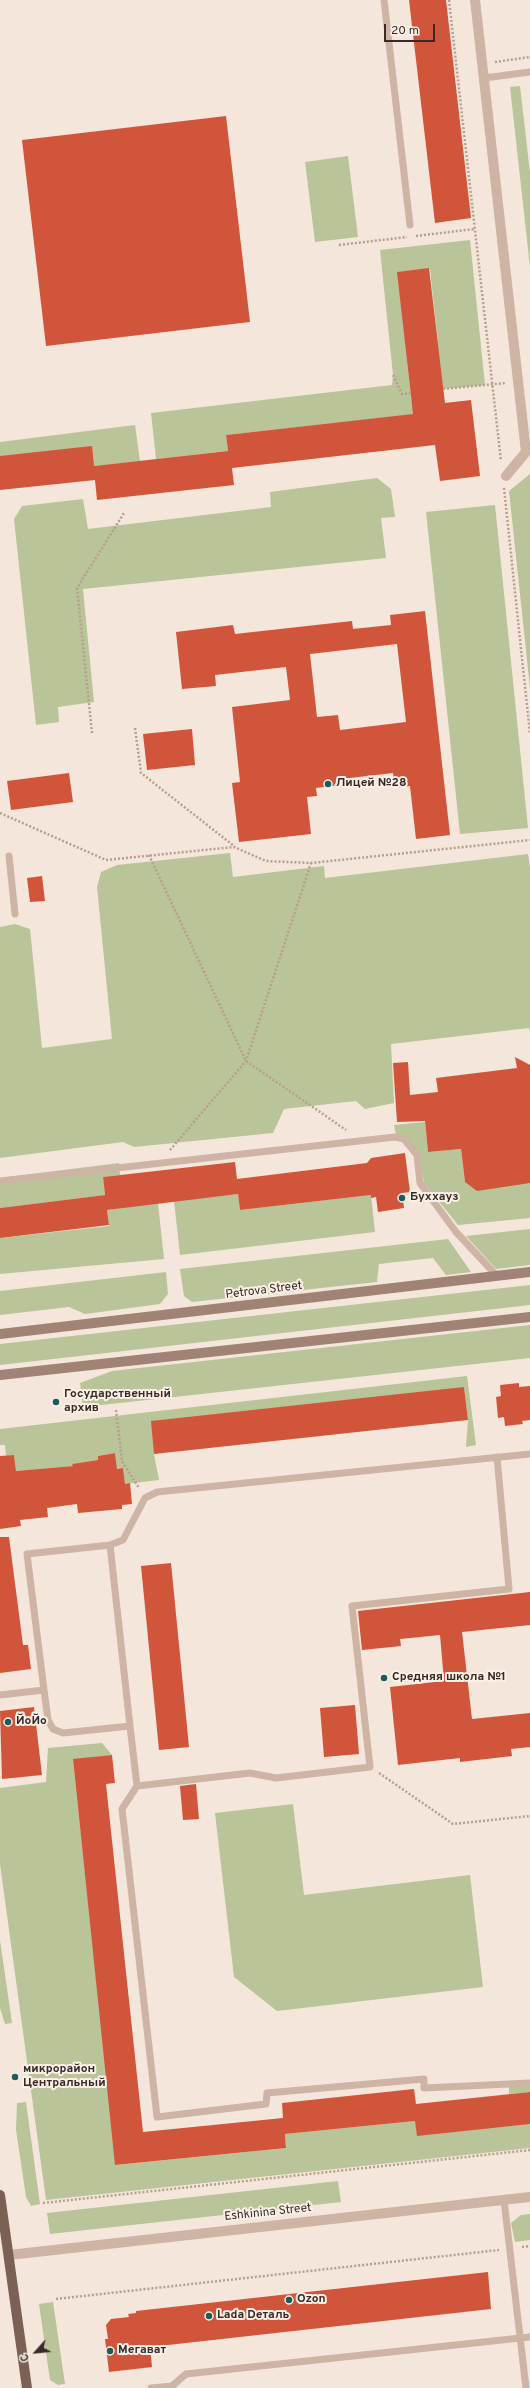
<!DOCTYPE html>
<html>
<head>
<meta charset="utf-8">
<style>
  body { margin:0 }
  #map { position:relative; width:530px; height:2388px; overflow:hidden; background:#f4e6da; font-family:Overpass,sans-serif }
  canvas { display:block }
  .north { position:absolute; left:16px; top:2332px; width:40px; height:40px; -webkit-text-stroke:3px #fbf0e7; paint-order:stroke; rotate:243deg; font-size:11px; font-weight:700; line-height:16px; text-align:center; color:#382b27 }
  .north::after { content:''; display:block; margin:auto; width:14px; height:18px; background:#382b27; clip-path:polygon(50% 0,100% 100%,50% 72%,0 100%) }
  .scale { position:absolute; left:384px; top:24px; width:51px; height:18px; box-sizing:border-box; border:2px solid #382b27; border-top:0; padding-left:5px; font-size:12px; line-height:14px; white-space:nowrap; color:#382b27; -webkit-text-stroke:3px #fbf0e7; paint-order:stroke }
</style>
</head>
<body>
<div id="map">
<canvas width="530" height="2388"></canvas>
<div class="north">С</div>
<div class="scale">20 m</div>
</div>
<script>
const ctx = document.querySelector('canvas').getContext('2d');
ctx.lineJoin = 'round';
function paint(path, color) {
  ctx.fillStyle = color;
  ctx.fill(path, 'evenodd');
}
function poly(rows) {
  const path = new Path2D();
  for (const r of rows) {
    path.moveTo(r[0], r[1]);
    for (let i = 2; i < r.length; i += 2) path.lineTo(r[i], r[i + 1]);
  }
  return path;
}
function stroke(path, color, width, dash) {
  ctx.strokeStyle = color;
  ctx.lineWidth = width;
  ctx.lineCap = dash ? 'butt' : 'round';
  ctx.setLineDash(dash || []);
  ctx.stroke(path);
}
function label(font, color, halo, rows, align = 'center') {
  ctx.font = font + ' Overpass,sans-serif';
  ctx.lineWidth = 4;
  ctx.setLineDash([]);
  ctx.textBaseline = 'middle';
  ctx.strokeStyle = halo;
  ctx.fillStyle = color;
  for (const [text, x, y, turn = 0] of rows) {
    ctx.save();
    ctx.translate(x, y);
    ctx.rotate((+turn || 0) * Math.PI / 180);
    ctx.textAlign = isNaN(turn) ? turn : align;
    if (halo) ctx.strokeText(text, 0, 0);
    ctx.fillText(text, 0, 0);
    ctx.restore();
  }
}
paint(poly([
  [520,86,530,173,530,267,510,87],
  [348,156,358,237,315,242,305,162],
  [470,240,485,385,443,389,430,269,398,272,411,399,417,414,226,435,228,451,156,459,151,413,392,385,393,375,380,250],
  [135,425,140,461,94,466,0,456,0,442],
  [530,474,530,688,509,491],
  [377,478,391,489,395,517,381,518,386,558,83,589,94,702,58,707,59,722,36,725,14,519,22,506,83,499,88,529,271,507,270,492],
  [495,505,528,828,460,834,426,512],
  [230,853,233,877,324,866,325,878,528,854,530,867,530,1033,529,1028,391,1044,394,1103,365,1109,356,1101,284,1109,273,1133,134,1147,123,1142,0,1158,0,927,15,924,30,929,42,1048,112,1039,97,887,101,872,117,865],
  [425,1122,428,1152,461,1149,465,1182,530,1183,530,1218,458,1225,424,1183,419,1153,396,1135,394,1125],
  [119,1163,120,1175,103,1177,105,1195,0,1208,0,1178],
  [238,1194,240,1210,371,1195,375,1232,180,1255,174,1201],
  [158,1203,164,1259,0,1274,0,1238,109,1226,107,1210],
  [530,1229,530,1265,496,1269,466,1236],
  [448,1239,471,1272,446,1275,433,1258,379,1264,377,1282,192,1302,184,1296,180,1269],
  [166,1272,168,1294,160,1304,85,1314,69,1307,0,1315,0,1291],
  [530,1285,530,1305,0,1365,0,1344],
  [530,1325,530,1358,83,1407,80,1383,112,1371],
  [467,1376,476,1445,466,1447,468,1420,464,1387,154,1454,159,1480,125,1484,123,1468,117,1469,115,1453,98,1456,98,1460,73,1464,73,1466,16,1471,14,1455,6,1456,5,1445,0,1445,0,1429],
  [102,1743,112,1755,73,1760,116,2165,286,2148,285,2134,415,2121,530,2124,530,2148,46,2200,0,1864,0,1788,46,1782,48,1748],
  [293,1804,304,1895,470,1875,483,1987,277,2011,234,1977,215,1813],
  [0,1940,12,2023,5,2024,0,2008],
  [530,2086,530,2092,509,2094,509,2087],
  [26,2102,40,2204,31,2206,26,2197,16,2130,17,2103],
  [338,2181,341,2202,50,2234,47,2213],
  [530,2214,530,2240,515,2242,511,2223,521,2215],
  [53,2302,65,2384,58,2385,50,2380,39,2304]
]), '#b9c499');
paint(poly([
  [409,0,446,0,471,218,435,223],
  [226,116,250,322,46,346,22,140],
  [429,268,445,403,471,400,480,476,440,481,435,445,232,468,234,485,97,500,95,480,0,490,0,456,92,446,94,466,228,451,226,435,413,414,397,272],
  [425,611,450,835,416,839,410,786,395,788,393,773,341,779,341,785,316,788,317,796,307,797,311,834,239,842,232,783,240,782,232,707,290,700,286,667,215,675,216,686,182,689,176,632,233,625,235,634,352,621,353,629,391,625,390,615],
  [397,644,406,722,340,730,338,715,317,717,310,654],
  [192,729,195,765,147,770,143,734],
  [69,773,73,802,11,810,7,781],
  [42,876,45,901,30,902,27,878],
  [515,1057,530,1065,530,1183,477,1191,465,1182,461,1149,428,1152,425,1121,397,1122,393,1063,408,1062,410,1095,438,1092,436,1078,517,1068],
  [405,1153,410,1192,402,1193,404,1208,378,1212,376,1197,371,1198,371,1195,240,1210,238,1194,107,1210,109,1225,0,1238,0,1208,105,1195,103,1177,235,1162,237,1179,367,1163,371,1158],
  [519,1383,519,1387,530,1386,530,1420,522,1421,523,1424,505,1426,504,1417,498,1418,496,1397,501,1396,500,1385],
  [464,1387,468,1420,154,1454,151,1421],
  [115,1453,117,1469,123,1468,125,1484,130,1483,132,1504,122,1505,122,1509,78,1513,77,1504,47,1508,48,1517,20,1520,21,1526,0,1529,0,1456,14,1455,16,1471,73,1466,72,1464,98,1460,98,1456],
  [0,1537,9,1537,23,1645,28,1645,31,1669,0,1673],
  [171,1563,189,1747,159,1750,141,1566],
  [530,1592,530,1625,462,1632,472,1719,530,1713,530,1747,511,1749,512,1756,460,1762,460,1758,398,1765,390,1687,444,1681,440,1635,400,1639,401,1646,362,1650,358,1611],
  [355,1705,359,1754,324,1757,320,1708],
  [34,1707,42,1775,2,1779,0,1711],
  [112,1755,115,1783,106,1784,143,2132,283,2118,282,2103,414,2089,416,2104,530,2092,530,2124,417,2136,415,2121,285,2134,286,2148,115,2165,73,1759],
  [196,1784,199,1819,183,1820,180,1786],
  [488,2272,491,2309,150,2347,152,2367,109,2372,105,2339,108,2339,106,2325,111,2319,129,2317,128,2314,136,2313,136,2311]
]), '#d1553b');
stroke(poly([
  [449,0,501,461],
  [495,62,530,57],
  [416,236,475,229],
  [339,245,407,237],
  [393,375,402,394,411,393],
  [443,389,506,383],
  [504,488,530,734],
  [135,728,141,773,234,846],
  [92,733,77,588,124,513],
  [0,813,106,860,234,847,266,861,311,863,530,840],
  [149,855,246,1061,346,1130],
  [170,1150,246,1061,311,863],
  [116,1410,122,1461,139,1488],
  [379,1773,453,1824,530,1816],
  [43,2203,530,2150],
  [522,2247,530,2246],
  [56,2299,499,2250]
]), '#b99e8f', 2.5, [2, 2]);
stroke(poly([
  [384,0,410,225],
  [484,78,530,72],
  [9,856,15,914],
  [0,1181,395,1137,404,1139,417,1155,420,1183,456,1232,497,1276],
  [44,1690,27,1554,110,1545],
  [0,1695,44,1690,48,1720,53,1729,63,1733,130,1726,137,1786,122,1809,157,2117,266,2104,267,2093,424,2079,424,2088,530,2083],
  [130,1726,110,1545,123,1540,145,1498,157,1492,530,1454],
  [137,1786,250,1773,276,1778,370,1767,352,1606,509,1589,497,1457],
  [504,2200,526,2388],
  [172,2386,186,2374,530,2337],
  [151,2388,172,2386,173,2388]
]), '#cdb4a5', 7);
stroke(poly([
  [475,0,526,452,506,476],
  [9,2255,530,2197]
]), '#cdb4a5', 10);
stroke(poly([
  [0,1334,530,1272],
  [0,1375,530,1317]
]), '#a18376', 10);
stroke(poly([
  [0,2195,27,2388]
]), '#7b6056', 10);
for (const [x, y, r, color] of [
  [328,784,4,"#195d5d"],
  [402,1198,4,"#195d5d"],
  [56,1402,4,"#195d5d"],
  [384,1678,4,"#195d5d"],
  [8,1722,4,"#195d5d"],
  [15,2077,4,"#195d5d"],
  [289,2300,4,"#195d5d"],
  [209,2316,4,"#195d5d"],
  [110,2351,4,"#195d5d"]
]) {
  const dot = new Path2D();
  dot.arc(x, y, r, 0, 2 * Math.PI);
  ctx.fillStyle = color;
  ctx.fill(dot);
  stroke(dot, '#fbf0e7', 1.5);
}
label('bold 12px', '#382b27', '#fbf0e7', [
  ["Лицей №28",336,784],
  ["Буххауз",410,1198],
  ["Государственный",64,1395],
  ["архив",64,1409],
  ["Средняя школа №1",392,1678],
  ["ЙоЙо",16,1722],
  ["микрорайон",23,2070],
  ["Центральный",23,2084],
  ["Ozon",297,2300],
  ["Lada Dеталь",217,2316],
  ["Мегават",118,2351]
], 'left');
label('12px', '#382b27', '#fbf0e7', [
  ["Petrova Street",264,1291,-7],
  ["Eshkinina Street",268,2213,-6]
]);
</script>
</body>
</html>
